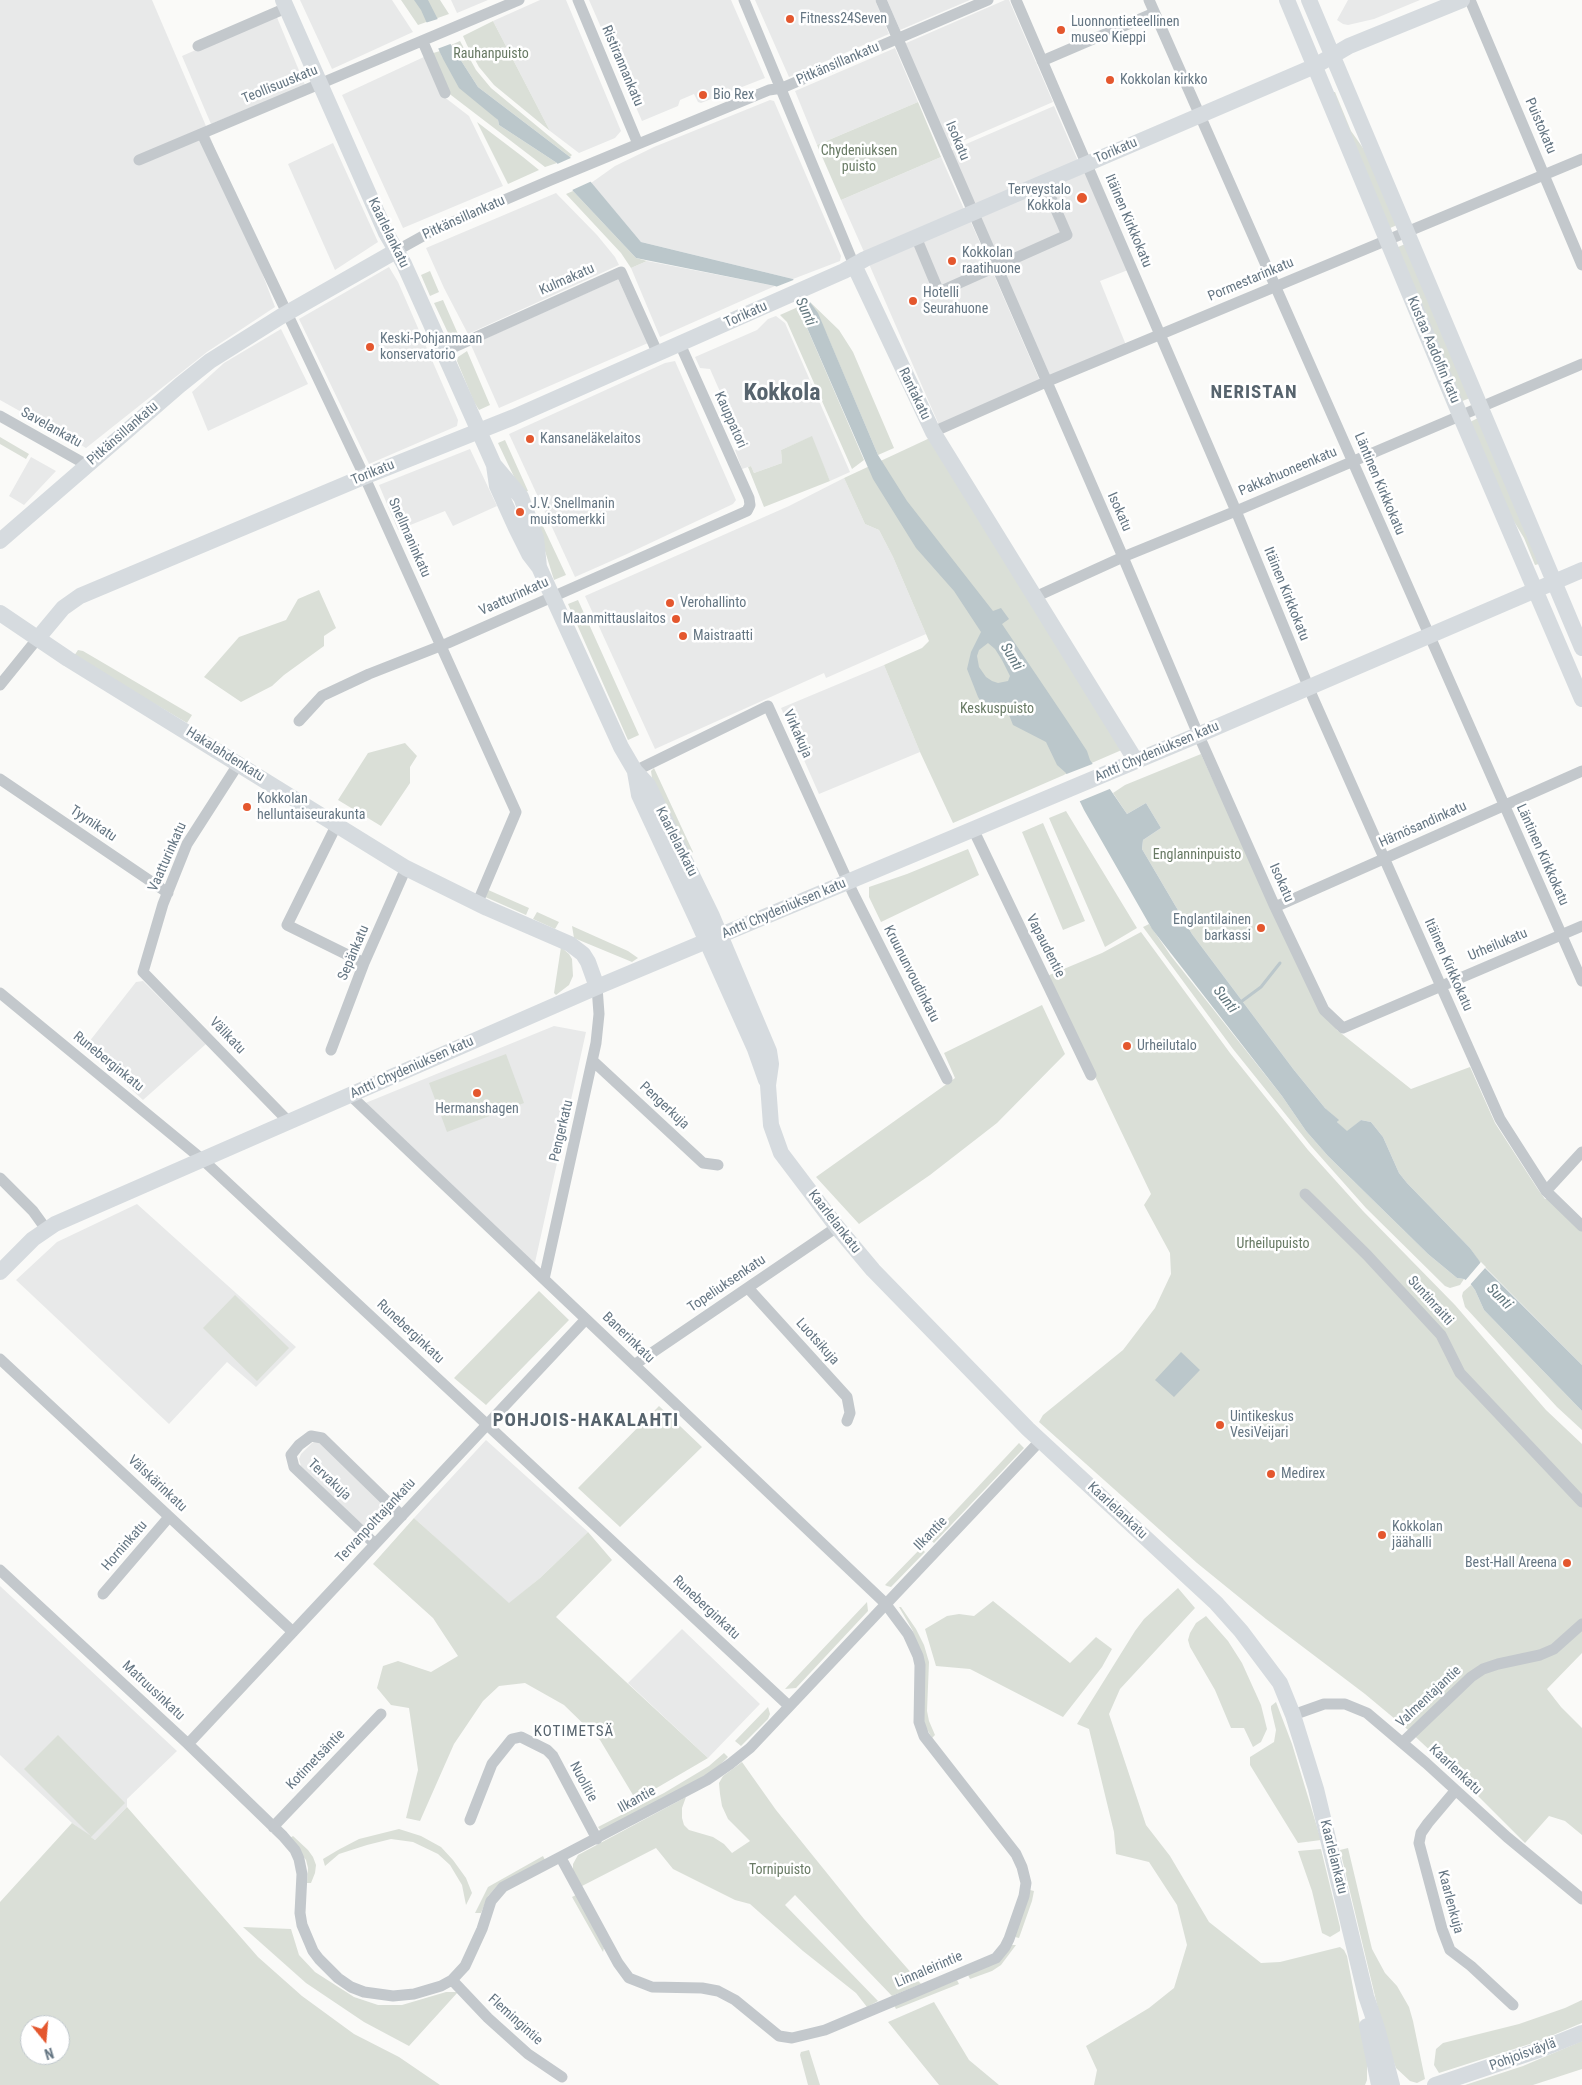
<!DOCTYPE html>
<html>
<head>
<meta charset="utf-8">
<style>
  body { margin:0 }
  #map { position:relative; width:1582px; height:2085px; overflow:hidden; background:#fafaf8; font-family:"Roboto Condensed",sans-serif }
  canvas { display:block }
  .north { position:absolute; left:20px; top:2015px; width:50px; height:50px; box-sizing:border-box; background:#fff; border:1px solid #c1c8cd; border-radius:50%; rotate:163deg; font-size:14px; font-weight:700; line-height:20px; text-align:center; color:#657683 }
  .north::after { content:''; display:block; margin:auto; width:18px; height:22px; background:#e4572e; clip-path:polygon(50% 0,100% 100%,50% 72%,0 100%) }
</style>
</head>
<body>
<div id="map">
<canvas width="1582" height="2085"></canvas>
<div class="north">N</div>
</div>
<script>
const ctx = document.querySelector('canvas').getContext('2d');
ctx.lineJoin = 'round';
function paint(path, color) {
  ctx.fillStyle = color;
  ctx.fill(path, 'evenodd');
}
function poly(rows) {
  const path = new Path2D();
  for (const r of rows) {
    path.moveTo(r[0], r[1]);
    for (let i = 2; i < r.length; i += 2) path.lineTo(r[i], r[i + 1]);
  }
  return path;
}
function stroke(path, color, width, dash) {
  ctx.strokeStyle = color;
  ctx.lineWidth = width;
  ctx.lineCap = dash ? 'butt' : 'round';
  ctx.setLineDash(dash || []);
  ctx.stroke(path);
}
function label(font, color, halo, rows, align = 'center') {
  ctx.font = font + ' "Roboto Condensed",sans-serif';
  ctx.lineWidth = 5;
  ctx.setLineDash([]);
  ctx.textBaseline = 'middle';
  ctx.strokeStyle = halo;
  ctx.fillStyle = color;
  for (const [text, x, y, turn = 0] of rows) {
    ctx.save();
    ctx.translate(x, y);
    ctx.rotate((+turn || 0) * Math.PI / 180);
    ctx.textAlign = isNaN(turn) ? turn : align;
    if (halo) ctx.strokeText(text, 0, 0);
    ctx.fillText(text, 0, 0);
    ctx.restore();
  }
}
paint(poly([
  [0,0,152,0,206,126,275,307,207,352,86,448,0,400],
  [300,0,392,0,413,32,332,69],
  [451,0,488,0,457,13],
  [540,0,566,0,621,131,615,138,579,153,550,131,493,21],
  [589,0,731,0,765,78,701,103,698,102,694,94,680,100,678,106,642,121],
  [755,0,875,0,889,34,789,77],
  [887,0,970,0,900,30],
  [1005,0,1009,0,1053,102,949,147,904,44],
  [1348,0,1420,0,1374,19,1348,25,1343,24,1337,20],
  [276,15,305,85,211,124,182,56],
  [895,48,918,102,817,145,795,91],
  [426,56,443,96,469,116,503,186,403,228,342,95],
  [770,100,774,101,841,256,840,261,793,279,641,242,591,183,615,166,654,147],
  [1054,106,1078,161,975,205,950,151],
  [333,143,378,242,335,270,288,164],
  [941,157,964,209,864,252,841,200],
  [1085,172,1128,270,1100,281,1126,345,1050,376,980,217],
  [556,193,597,235,615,257,619,265,468,334,444,288,426,248],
  [970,220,1040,381,939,425,869,264],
  [647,261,775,286,660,337,631,268],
  [389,267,398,282,458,420,457,426,369,464,299,319],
  [618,279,648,343,499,408,471,345],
  [776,316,785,323,850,472,830,481,811,437,781,450,782,463,754,473,751,466,742,469,735,450,744,446,710,369,700,368,695,357,757,330,768,319],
  [281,329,308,384,208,431,192,392,224,363],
  [675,361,736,500,733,504,627,554,575,577,509,434,665,363],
  [470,449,497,506,453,526,445,511,398,530,379,485],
  [31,457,56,471,24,505,9,496],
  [844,478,865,524,879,530,893,557,926,634,826,678,824,673,655,749,585,596,789,506],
  [884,665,920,752,819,794,781,708],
  [143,981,206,1044,143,1100,85,1047,136,982],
  [554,1026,586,1032,534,1267,363,1104],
  [137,1204,296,1347,256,1387,227,1362,169,1424,16,1280,57,1242],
  [486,1440,588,1532,540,1578,509,1604,414,1518],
  [316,1441,320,1442,389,1509,368,1531,301,1466,299,1459,301,1454,312,1443],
  [0,1586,177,1751,127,1799,127,1807,95,1840,72,1823,0,1755],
  [682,1629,760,1704,708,1758,628,1683]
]), '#e8e9e9');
paint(poly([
  [401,0,440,0,449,14,418,25],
  [493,21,550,131,494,85,479,67,467,45,463,36],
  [460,41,476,70,491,88,572,155,570,157,478,87,451,45],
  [440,51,442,57,498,120,499,125,557,163,545,167,447,92,430,54],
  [1333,92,1335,92,1351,131,1368,155,1397,225,1388,229],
  [918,102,941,157,841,200,817,145],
  [477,122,523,157,539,170,508,184],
  [573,191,636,258,647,261,631,268,621,253,566,194],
  [1405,244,1470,398,1460,402,1396,248],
  [430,271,439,292,430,296,421,275],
  [443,300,458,334,450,337,434,303],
  [810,302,839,330,853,352,894,448,878,455,827,335],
  [798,307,864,460,852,469,787,322,780,315],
  [467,351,490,405,479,410,474,402,457,361,458,357],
  [1478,418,1539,564,1535,565,1524,538,1507,510,1470,422],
  [812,436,830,481,764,507,748,467,751,466,754,473,782,463,781,450],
  [0,437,29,454,26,459,0,444],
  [932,437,1124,749,953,823,920,752,884,665,922,648,929,641,893,557,879,530,865,524,844,478],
  [505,440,528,491,525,492,516,481,498,443],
  [540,520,566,575,554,580,536,522],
  [319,590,336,628,324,636,324,646,284,675,272,686,241,702,204,677,239,637,286,620,298,599],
  [578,600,639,735,628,740,568,604],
  [78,650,83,651,192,715,187,723,74,656],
  [405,743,417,756,410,767,410,783,381,826,338,800,368,753],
  [1201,754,1281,929,1337,1030,1411,1089,1470,1067,1495,1123,1537,1188,1545,1199,1558,1197,1582,1221,1582,1365,1478,1260,1470,1248,1407,1183,1399,1173,1383,1137,1371,1122,1361,1120,1347,1132,1337,1122,1338,1120,1325,1108,1294,1070,1192,934,1142,849,1143,840,1161,828,1146,803,1127,814,1113,793,1125,785],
  [654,768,693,852,688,855,652,778,651,771],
  [1066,811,1137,928,1105,947,1049,818],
  [1043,823,1085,921,1063,930,1022,832],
  [968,849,979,875,881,922,869,897,869,887,907,874],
  [486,889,529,908,526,915,483,896],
  [537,912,559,922,555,929,533,919],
  [1149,924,1171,956,1282,1096,1306,1131,1328,1156,1428,1254,1457,1278,1464,1279,1460,1285,1450,1288,1445,1286,1366,1208,1311,1146,1233,1049,1143,927],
  [572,926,628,951,638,958,632,962,574,938],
  [1141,932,1230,1053,1308,1150,1363,1211,1455,1305,1546,1410,1582,1444,1582,1653,1547,1689,1561,1707,1582,1728,1582,1835,1565,1821,1549,1816,1525,1843,1464,1782,1407,1729,1365,1694,1266,1619,1197,1563,1039,1422,1043,1415,1123,1350,1155,1308,1171,1274,1170,1253,1144,1205,1151,1194,1047,976,1102,953],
  [561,947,569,954,572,959,573,976,569,985,556,995,554,993],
  [1042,1005,1065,1054,997,1123,930,1175,859,1224,816,1177,955,1078,944,1053],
  [506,1054,524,1103,447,1132,429,1083],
  [1471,1285,1475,1290,1484,1310,1582,1411,1582,1430,1557,1407,1465,1307,1462,1296,1463,1292],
  [539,1291,569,1320,486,1405,454,1378],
  [235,1295,289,1348,257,1381,203,1328],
  [659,1406,702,1447,620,1527,578,1488],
  [1019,1443,1024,1448,934,1543,929,1539],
  [414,1518,509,1603,540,1578,588,1532,612,1560,556,1617,708,1758,636,1800,600,1740,564,1705,525,1683,499,1686,483,1701,454,1744,420,1821,406,1818,418,1770,409,1708,391,1705,377,1688,383,1666,398,1661,431,1672,458,1656,433,1618,373,1564],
  [921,1548,925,1552,891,1587,887,1586,885,1585],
  [1178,1588,1195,1608,1120,1689,1109,1714,1146,1825,1170,1856,1209,1922,1261,1963,1280,1962,1340,1947,1344,1950,1347,1956,1367,2061,1367,2080,1365,2085,1094,2085,1097,2070,1086,2046,1149,2008,1174,1988,1187,1945,1177,1905,1149,1862,1116,1854,1114,1832,1089,1729,1077,1724,1135,1631,1144,1619],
  [993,1601,1070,1663,1096,1637,1112,1649,1102,1667,1063,1717,970,1669,936,1666,925,1629,947,1616,959,1614,974,1616],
  [867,1602,868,1611,796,1688,785,1689],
  [899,1607,901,1607,916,1629,924,1645,929,1662,927,1711,929,1721,935,1735,932,1738,923,1722,913,1631],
  [1206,1616,1228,1641,1242,1663,1261,1705,1267,1729,1261,1742,1253,1747,1244,1728,1231,1728,1215,1690,1190,1647,1188,1640,1190,1633,1196,1623],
  [1276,1702,1292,1744,1321,1840,1298,1843,1250,1765,1250,1757,1274,1742,1276,1730,1271,1709,1271,1706],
  [768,1707,770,1714,768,1719,741,1746,735,1741],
  [58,1735,125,1803,91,1837,95,1840,127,1807,258,1957,302,1996,354,2034,399,2057,440,2085,0,2085,0,1902,72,1823,91,1836,24,1769],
  [30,2025,60,2025,60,2055,30,2055],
  [724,1753,728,1757,717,1768,696,1781,601,1831,598,1827,664,1793,709,1766],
  [742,1762,776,1810,864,1919,921,1984,892,1996,795,1895,785,1905,878,2001,867,2007,856,1993,803,1951,750,1904,735,1900,673,1869,656,1848,582,1886,573,1870,573,1864,578,1855,686,1797,682,1808,682,1818,684,1825,689,1830,713,1837,724,1844,732,1853,750,1841,728,1819,722,1806,720,1794,719,1783,723,1776],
  [399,1829,421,1836,441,1847,453,1860,466,1878,472,1893,466,1905,462,1885,450,1865,438,1854,413,1842,391,1839,367,1845,339,1854,325,1866,323,1859,338,1850,359,1839],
  [293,1836,308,1850,313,1857,316,1865,315,1873,311,1883,307,1883,308,1868,306,1860,290,1838],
  [1348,1848,1372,1949,1385,1973,1397,1986,1409,2007,1413,2021,1425,2079,1417,2083,1410,2081,1396,2068,1386,2042,1340,1850],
  [1321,1849,1340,1927,1340,1931,1330,1937,1322,1933,1312,1891,1298,1851],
  [543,1856,545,1860,497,1886,488,1896,481,1913,475,1913,488,1887],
  [1030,1890,1034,1891,1032,1901,1019,1938,1015,1937],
  [576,1895,604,1948,603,1952,572,1897],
  [243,1927,291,1929,299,1955,315,1972,354,1997,378,2005,402,2005,446,1992,458,1992,409,2046,364,2022,306,1983],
  [1011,1945,1016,1945,1001,1965,992,1971,970,1979,968,1975],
  [957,1980,959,1984,896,2009,894,2005],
  [1582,2000,1582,2023,1577,2025,1539,2041,1439,2073,1434,2065,1436,2049,1443,2043,1519,2024,1565,2008],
  [934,2002,969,2060,999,2085,939,2085,888,2022],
  [1582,2041,1582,2069,1533,2085,1465,2085,1523,2066],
  [809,2050,820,2085,808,2085,800,2055,801,2052]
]), '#dadfd7');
paint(poly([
  [414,0,428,0,451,45,478,87,570,157,641,242,793,279,818,313,878,455,907,501,993,611,1001,608,1009,619,1002,624,1068,722,1087,751,1090,760,1127,814,1146,803,1161,828,1143,840,1142,849,1192,934,1294,1070,1325,1108,1339,1120,1337,1122,1347,1131,1361,1120,1371,1122,1383,1137,1399,1173,1407,1183,1470,1248,1483,1266,1582,1365,1582,1411,1484,1310,1475,1290,1469,1282,1464,1279,1457,1278,1428,1254,1328,1156,1306,1131,1282,1096,1152,929,1084,810,1066,773,1057,765,1046,742,1013,725,1009,715,988,713,978,697,967,669,971,652,981,632,954,591,916,548,873,479,798,307,785,291,775,286,636,258,573,191,557,163,499,125,498,120,459,88,442,57,421,10],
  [988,643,995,649,1002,660,1010,676,1008,681,998,683,992,681,986,677,979,667,977,656,979,650],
  [1181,1352,1200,1370,1174,1397,1155,1380]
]), '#bbc7cb');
paint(poly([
  [441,18,453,43,437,49,425,23],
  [573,157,592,181,570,191,555,165],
  [796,279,812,300,795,307,784,293,773,288],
  [1095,763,1112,788,1078,802,1064,775],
  [1481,1262,1486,1267,1469,1286,1464,1282]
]), '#fafaf8');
stroke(poly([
  [1238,1004,1261,987,1280,963]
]), '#bbc7cb', 3);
stroke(poly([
  [578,0,638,144],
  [744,0,854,265],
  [881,0,1123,557,1195,727,1275,907,1324,1010,1343,1028,1582,926],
  [1016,0,1236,511,1313,698,1500,1119,1546,1191,1582,1226],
  [1149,0,1582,981],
  [1470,0,1582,265],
  [423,42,445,93],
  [198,46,286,8],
  [1042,61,1154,13],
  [202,134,361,469,516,812,477,904],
  [139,160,519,0],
  [916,237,939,292,1067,235,1044,182],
  [396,251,432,231,551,180,769,90,782,88,988,0],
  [443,352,621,272,658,354],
  [0,416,87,465],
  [933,432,1046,382,1582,159],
  [1035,597,1123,557,1236,511,1582,364],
  [0,685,38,638],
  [299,721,322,696,369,674,448,643,747,511,750,505,749,498,680,344],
  [239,763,187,844,163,904,143,972,289,1122],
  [635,771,768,706,853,893,947,1079],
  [0,779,168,893],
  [336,826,287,925,364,963],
  [973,829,1091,1075],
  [1275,907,1582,771],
  [0,993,203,1160,789,1706],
  [331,1050,364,963,406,868],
  [593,1061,703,1163,718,1165],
  [350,1095,885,1603,908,1634,918,1656,920,1665,919,1722,924,1736,1016,1854,1022,1867,1026,1883,1024,1896,1009,1939,1005,1947,996,1958,825,2030,792,2038,779,2036,735,2000,718,1991,702,1988,652,1987,629,1978,618,1963,561,1858],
  [0,1178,33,1211,46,1229],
  [1546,1191,1582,1152],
  [1305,1194,1367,1255,1441,1335,1460,1373,1582,1502],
  [544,1279,596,1043,599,1014,597,987],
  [748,1288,847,1397,850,1413,847,1421],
  [0,1359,293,1632],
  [634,1365,837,1227],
  [375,1544,294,1467,291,1455,299,1445,311,1436,322,1438,402,1516],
  [0,1570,188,1744,283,1836,295,1850,299,1859,302,1874,300,1913,302,1925,313,1951,319,1959,338,1978,351,1987,364,1992,393,1996,414,1994,441,1986,452,1980,465,1966,482,1929,491,1901,503,1887,707,1780,730,1764,750,1748,1040,1441],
  [103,1594,169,1517],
  [1293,1715,1324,1704,1345,1704,1367,1713,1426,1763,1507,1837,1582,1899],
  [1403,1742,1471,1677,1483,1669,1498,1664,1540,1655,1554,1649,1582,1624],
  [188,1744,586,1319],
  [1455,1791,1428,1823,1421,1833,1419,1843,1442,1929,1450,1950,1471,1966,1513,2005],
  [470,1820,492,1764,512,1739,521,1737,547,1750,553,1756,597,1839],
  [273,1827,381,1714],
  [452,1980,488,2018,528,2054,562,2077]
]), '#c3c8cc', 11);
stroke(poly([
  [283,0,386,233,404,264,486,447,494,465,497,486,516,528,529,554,539,567,621,747,635,771,648,785,712,916,769,1051,771,1064,768,1085,771,1125,781,1153,837,1227,873,1270,1028,1429,1216,1603,1241,1631,1280,1683,1293,1715,1316,1789,1366,1996,1377,2028,1392,2085],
  [1287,0,1460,415,1582,699],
  [1309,0,1582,648],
  [854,265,933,432,1136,761],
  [494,465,521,497,536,538,539,567],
  [0,541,180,385,210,361,280,317,396,251],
  [0,613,68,659,406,868,487,908,570,944,583,954,588,962,597,987],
  [38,638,63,608,80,596,356,480,514,417,844,271,865,259,1315,66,1349,46,1462,0],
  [635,772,639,795,698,922,755,1049,766,1080],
  [0,1272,33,1239,55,1224,597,987,1198,735,1582,570],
  [1367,2026,1379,2085],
  [1435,2085,1542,2049,1582,2033]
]), '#d6dbdf', 16);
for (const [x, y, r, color] of [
  [790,19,5,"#e4572e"],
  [1061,30,5,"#e4572e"],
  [1110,80,5,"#e4572e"],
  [703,95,5,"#e4572e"],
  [1082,198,6,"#e4572e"],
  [952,261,5,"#e4572e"],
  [913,301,5,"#e4572e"],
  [370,347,5,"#e4572e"],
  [530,439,5,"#e4572e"],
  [520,512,5,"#e4572e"],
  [670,603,5,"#e4572e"],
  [676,619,5,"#e4572e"],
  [683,636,5,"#e4572e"],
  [247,807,5,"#e4572e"],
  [1261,928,5,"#e4572e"],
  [1127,1046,5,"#e4572e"],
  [477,1093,5,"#e4572e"],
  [1220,1425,5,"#e4572e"],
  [1271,1474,5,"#e4572e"],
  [1382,1535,5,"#e4572e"],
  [1567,1563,5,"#e4572e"]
]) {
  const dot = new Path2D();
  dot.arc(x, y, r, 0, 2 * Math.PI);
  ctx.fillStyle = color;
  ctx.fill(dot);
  stroke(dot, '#fff', 2);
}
label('14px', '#657683', '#fff', [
  ["Fitness24Seven",800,19],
  ["Luonnontieteellinen",1071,22],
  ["museo Kieppi",1071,38],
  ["Kokkolan kirkko",1120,80],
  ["Bio Rex",713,95],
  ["Terveystalo",1071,190,"right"],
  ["Kokkola",1071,206,"right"],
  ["Kokkolan",962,253],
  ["raatihuone",962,269],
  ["Hotelli",923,293],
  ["Seurahuone",923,309],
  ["Keski-Pohjanmaan",380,339],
  ["konservatorio",380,355],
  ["Kansaneläkelaitos",540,439],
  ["J.V. Snellmanin",530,504],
  ["muistomerkki",530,520],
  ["Verohallinto",680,603],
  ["Maanmittauslaitos",666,619,"right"],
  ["Maistraatti",693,636],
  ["Kokkolan",257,799],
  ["helluntaiseurakunta",257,815],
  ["Englantilainen",1251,920,"right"],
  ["barkassi",1251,936,"right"],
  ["Urheilutalo",1137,1046],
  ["Hermanshagen",477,1109,"center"],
  ["Uintikeskus",1230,1417],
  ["VesiVeijari",1230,1433],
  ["Medirex",1281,1474],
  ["Kokkolan",1392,1527],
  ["jäähalli",1392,1543],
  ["Best‑Hall Areena",1557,1563,"right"]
], 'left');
label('14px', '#687a64', '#fff', [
  ["Rauhanpuisto",491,54],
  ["Chydeniuksen",859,151],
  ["puisto",859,167],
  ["Keskuspuisto",997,709],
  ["Englanninpuisto",1197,855],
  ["Urheilupuisto",1273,1244],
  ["Tornipuisto",780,1870]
]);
label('14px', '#657683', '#fff', [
  ["Pitkänsillankatu",838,64,-23],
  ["Ristirannankatu",622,66,67],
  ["Teollisuuskatu",280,85,-22],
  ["Puistokatu",1540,126,67],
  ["Isokatu",957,141,67],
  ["Torikatu",1116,151,-23],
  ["Pitkänsillankatu",464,218,-24],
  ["Itäinen Kirkkokatu",1128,221,67],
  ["Kaarlelankatu",388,233,64],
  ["Kulmakatu",567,280,-24],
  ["Pormestarinkatu",1251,280,-23],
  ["Torikatu",746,315,-24],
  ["Kustaa Aadolfin katu",1433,350,67],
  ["Rantakatu",914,394,64],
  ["Kauppatori",730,420,66],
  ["Savelankatu",51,428,29],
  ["Pitkänsillankatu",123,434,-41],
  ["Pakkahuoneenkatu",1288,472,-23],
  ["Torikatu",373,473,-22],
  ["Läntinen Kirkkokatu",1379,484,67],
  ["Isokatu",1119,512,66],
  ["Snellmaninkatu",409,538,66],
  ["Itäinen Kirkkokatu",1286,594,68],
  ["Vaatturinkatu",514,597,-24],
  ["Virkakuja",797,734,66],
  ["Antti Chydeniuksen katu",1157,752,-23],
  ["Hakalahdenkatu",225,755,32],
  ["Tyynikatu",93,824,34],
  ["Härnösandinkatu",1423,825,-24],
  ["Kaarlelankatu",676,842,63],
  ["Läntinen Kirkkokatu",1542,855,66],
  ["Vaatturinkatu",168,857,-66],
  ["Isokatu",1281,883,66],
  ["Antti Chydeniuksen katu",784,909,-23],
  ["Urheilukatu",1498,945,-23],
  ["Vapaudentie",1045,946,63],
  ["Sepänkatu",354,953,-67],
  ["Itäinen Kirkkokatu",1448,965,66],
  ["Kruununvoudinkatu",911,974,63],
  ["Välikatu",227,1036,46],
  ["Runeberginkatu",108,1062,39],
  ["Antti Chydeniuksen katu",412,1068,-24],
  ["Pengerkuja",664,1106,43],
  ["Pengerkatu",562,1131,-77],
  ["Kaarlelankatu",834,1222,52],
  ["Topeliuksenkatu",727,1284,-34],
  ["Suntinraitti",1430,1301,48],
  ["Runeberginkatu",410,1332,43],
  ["Banerinkatu",628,1338,44],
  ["Luotsikuja",817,1342,48],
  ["Tervakuja",329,1480,43],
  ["Välskärinkatu",157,1484,43],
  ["Kaarlelankatu",1117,1511,43],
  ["Tervanpolttajankatu",376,1521,-47],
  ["Ilkantie",931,1534,-46],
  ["Horninkatu",125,1546,-49],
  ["Runeberginkatu",706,1608,43],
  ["Matruusinkatu",153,1691,43],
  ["Valmentajantie",1429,1697,-43],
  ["Kotimetsäntie",316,1760,-46],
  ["Kaarlenkatu",1455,1770,43],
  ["Nuolitie",583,1782,62],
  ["Ilkantie",637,1800,-29],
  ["Kaarlelankatu",1333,1857,76],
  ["Kaarlenkuja",1450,1902,75],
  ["Linnaleirintie",929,1970,-23],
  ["Flemingintie",515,2020,42],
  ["Pohjoisväylä",1523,2055,-20]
]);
label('italic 15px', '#60757c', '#fff', [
  ["Sunti",805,312,65],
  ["Sunti",1011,657,59],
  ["Sunti",1225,1000,52],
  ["Sunti",1499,1297,45]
]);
ctx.letterSpacing = '1px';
label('15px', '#57646e', '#fff', [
  ["KOTIMETSÄ",574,1732]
]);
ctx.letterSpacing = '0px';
ctx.letterSpacing = '1px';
label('bold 19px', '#57646e', '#fff', [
  ["NERISTAN",1254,393],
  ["POHJOIS-HAKALAHTI",586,1421]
]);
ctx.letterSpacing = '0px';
label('bold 24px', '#57646e', '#fff', [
  ["Kokkola",782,394]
]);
</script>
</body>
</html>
